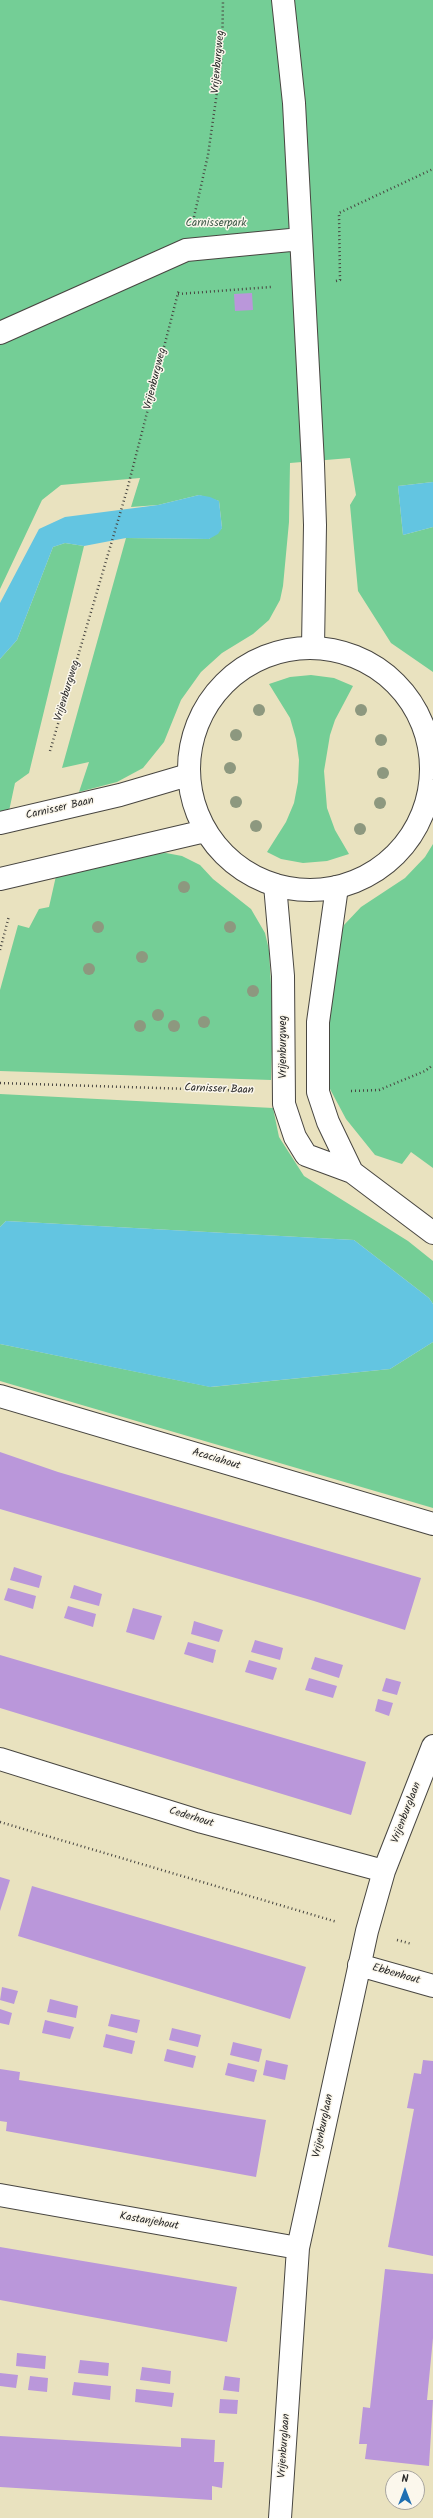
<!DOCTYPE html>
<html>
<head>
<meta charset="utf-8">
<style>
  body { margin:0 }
  #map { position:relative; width:433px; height:2518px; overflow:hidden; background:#e9e2bf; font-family:Kalam,sans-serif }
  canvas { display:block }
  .north { position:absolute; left:385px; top:2470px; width:40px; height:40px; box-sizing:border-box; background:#fbf7ec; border:1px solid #a8a59f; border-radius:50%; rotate:0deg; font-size:11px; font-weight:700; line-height:16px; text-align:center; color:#2b2b2b }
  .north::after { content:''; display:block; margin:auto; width:14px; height:18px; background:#1f6fb2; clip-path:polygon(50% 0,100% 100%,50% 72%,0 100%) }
</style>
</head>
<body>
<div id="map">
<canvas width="433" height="2518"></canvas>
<div class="north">N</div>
</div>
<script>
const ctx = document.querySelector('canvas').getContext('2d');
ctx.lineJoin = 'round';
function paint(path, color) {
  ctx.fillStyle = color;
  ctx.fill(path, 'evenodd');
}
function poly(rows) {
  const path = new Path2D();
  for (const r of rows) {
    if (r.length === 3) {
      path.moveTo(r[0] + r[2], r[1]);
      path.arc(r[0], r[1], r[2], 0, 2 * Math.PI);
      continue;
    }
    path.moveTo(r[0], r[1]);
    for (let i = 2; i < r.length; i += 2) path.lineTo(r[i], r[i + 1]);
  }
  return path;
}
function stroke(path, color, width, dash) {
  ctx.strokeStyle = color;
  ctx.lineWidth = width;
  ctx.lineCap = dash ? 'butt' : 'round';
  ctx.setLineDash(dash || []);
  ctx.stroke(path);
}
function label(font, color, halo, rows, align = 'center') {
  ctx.font = font + ' Kalam,sans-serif';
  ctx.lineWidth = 3;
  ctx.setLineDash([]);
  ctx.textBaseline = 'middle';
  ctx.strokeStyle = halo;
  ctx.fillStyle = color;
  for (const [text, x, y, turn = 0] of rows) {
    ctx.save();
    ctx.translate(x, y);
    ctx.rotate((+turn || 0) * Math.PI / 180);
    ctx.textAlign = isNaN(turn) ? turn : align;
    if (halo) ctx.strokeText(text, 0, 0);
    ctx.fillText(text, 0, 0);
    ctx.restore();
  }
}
paint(poly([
  [0,0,433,0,433,482,398,486,403,535,433,527,433,672,391,643,358,591,350,505,356,495,350,458,290,463,289,522,283,586,280,600,269,620,253,634,222,653,201,672,181,700,164,742,143,768,117,782,79,792,89,762,62,768,126,538,209,539,222,528,219,501,199,495,158,505,131,507,140,478,61,485,42,500,0,589],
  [65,543,84,546,29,773,15,783,9,811,0,813,0,659,17,640,53,547],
  [311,675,334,678,353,686,335,720,330,735,324,771,327,808,335,830,349,854,327,861,303,863,281,859,267,852,286,822,294,803,298,782,299,760,296,739,290,718,269,684,290,677],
  [433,844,433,1168,411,1152,402,1164,375,1155,346,1119,330,1089,329,1042,331,993,339,938,344,925,361,907,405,878,425,857],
  [166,853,182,856,200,865,213,879,251,909,265,933,269,950,273,1020,271,1080,0,1071,0,990,18,925,29,928,39,909,49,907,56,876,149,854],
  [0,1094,273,1108,279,1137,304,1176,408,1241,433,1261,433,1304,429,1298,354,1240,6,1221,0,1227],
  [433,1342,433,1508,0,1381,0,1344,211,1387,390,1369]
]), '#74ce96');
paint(poly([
  [433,482,433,527,403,535,398,486],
  [199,495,210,497,219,501,222,528,218,534,209,539,126,538,84,546,65,543,53,547,17,640,0,659,0,603,39,529,65,517,158,505],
  [6,1221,354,1240,429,1298,433,1304,433,1342,390,1369,210,1387,0,1344,0,1227]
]), '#63c5e1');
paint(poly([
  [252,293,253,310,235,311,234,294],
  [0,1452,58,1472,421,1578,405,1630,314,1601,0,1509],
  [14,1567,42,1576,39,1588,10,1580],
  [74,1585,102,1594,99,1606,70,1598],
  [8,1588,36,1596,33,1609,4,1600],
  [68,1606,96,1614,93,1627,64,1618],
  [133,1608,162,1616,154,1640,126,1632],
  [194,1621,223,1630,219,1642,191,1634],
  [255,1640,283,1648,280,1660,251,1652],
  [188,1642,216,1650,213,1663,184,1654],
  [0,1655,366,1762,351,1815,0,1708],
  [315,1657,343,1665,339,1678,311,1669],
  [249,1660,277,1668,273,1680,245,1672],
  [309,1678,337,1686,333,1698,305,1690],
  [386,1678,401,1682,397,1695,382,1691],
  [378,1699,393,1703,389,1716,375,1711],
  [0,1877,10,1880,0,1911],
  [32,1886,306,1967,290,2019,18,1936],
  [2,1987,18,1991,14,2004,0,2000],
  [50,1999,78,2006,76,2018,47,2012],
  [0,2009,12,2013,9,2025,0,2023],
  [111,2014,140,2020,137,2033,108,2026],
  [45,2020,74,2027,70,2039,42,2033],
  [172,2028,201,2035,198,2047,169,2040],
  [106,2034,135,2041,132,2054,103,2047],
  [233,2042,262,2049,259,2062,230,2055],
  [167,2049,196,2056,193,2068,164,2061],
  [266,2060,288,2065,285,2080,263,2075],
  [423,2060,433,2061,433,2256,388,2247,414,2109,407,2108,414,2073,421,2074],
  [228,2063,257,2070,254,2082,225,2075],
  [0,2069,20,2072,19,2080,266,2120,256,2177,6,2131,7,2122,0,2121],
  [0,2247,237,2287,227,2342,0,2300],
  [385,2269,433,2274,433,2338,427,2400,433,2400,429,2466,365,2459,367,2444,359,2444,363,2407,370,2408],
  [17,2353,46,2356,45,2369,16,2366],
  [80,2360,109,2363,108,2376,78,2373],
  [142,2367,171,2371,170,2384,140,2380],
  [0,2373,18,2375,16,2388,0,2386],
  [30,2376,48,2378,47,2392,28,2390],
  [225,2376,240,2378,239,2392,223,2390],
  [74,2382,111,2386,110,2400,72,2395],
  [136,2389,174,2393,172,2407,135,2402],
  [220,2399,238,2400,237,2414,219,2413],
  [0,2436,181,2447,181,2438,215,2440,214,2462,224,2462,222,2488,212,2486,212,2500,0,2487]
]), '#ba97da');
const minor = poly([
  [283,0,294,103,313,464,315,525,313,647],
  [0,333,186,250,301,239],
  [275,885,283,976,284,1104,295,1137,306,1155,352,1172,433,1233],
  [337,887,318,1022,318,1092,328,1122,352,1172],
  [0,1396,433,1524],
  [0,1759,202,1822,384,1871],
  [359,1965,433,1986],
  [0,2195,298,2248],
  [280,2518,298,2248,367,1931,384,1871,433,1746]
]);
const major = poly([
  [310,769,121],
  [0,823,120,795,188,775],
  [0,879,205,831]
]);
stroke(minor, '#484641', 24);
stroke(major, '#484641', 24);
stroke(poly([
  [194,217,208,155,222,57,223,0],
  [336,281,340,280,339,213,433,169],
  [178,294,271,287],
  [50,751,127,490,179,289],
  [0,950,9,916],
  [0,1083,252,1091],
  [351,1091,379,1090,425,1071,433,1065],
  [0,1822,337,1922],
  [397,1940,412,1944]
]), '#484641', 2.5, [1, 3]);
stroke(minor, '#fff', 22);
stroke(major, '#fff', 22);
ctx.fillStyle = '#8d987f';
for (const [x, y] of [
  [259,710],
  [361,710],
  [236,735],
  [381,740],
  [230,768],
  [383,773],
  [236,802],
  [380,803],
  [256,826],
  [360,829],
  [184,887],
  [98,927],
  [230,927],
  [142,957],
  [89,969],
  [253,991],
  [158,1015],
  [204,1022],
  [140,1026],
  [174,1026]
]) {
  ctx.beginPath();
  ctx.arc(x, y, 6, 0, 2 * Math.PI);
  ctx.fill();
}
label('11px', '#2b2b2b', '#fbf7ec', [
  ["Vrijenburgweg",219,62,-85],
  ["Vrijenburgweg",156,379,-76],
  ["Vrijenburgweg",68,691,-73],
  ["Carnisser Baan",60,809,-13],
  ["Vrijenburgweg",284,1047,-90],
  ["Carnisser Baan",219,1090,2],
  ["Acaciahout",216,1460,17],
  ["Vrijenburglaan",407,1813,-69],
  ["Cederhout",191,1818,17],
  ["Ebbenhout",396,1975,16],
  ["Vrijenburglaan",324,2126,-78],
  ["Kastanjehout",149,2222,10],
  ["Vrijenburglaan",285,2446,-86]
]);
label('11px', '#415c4b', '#fbf7ec', [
  ["Carnisserpark",216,224]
]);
</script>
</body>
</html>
